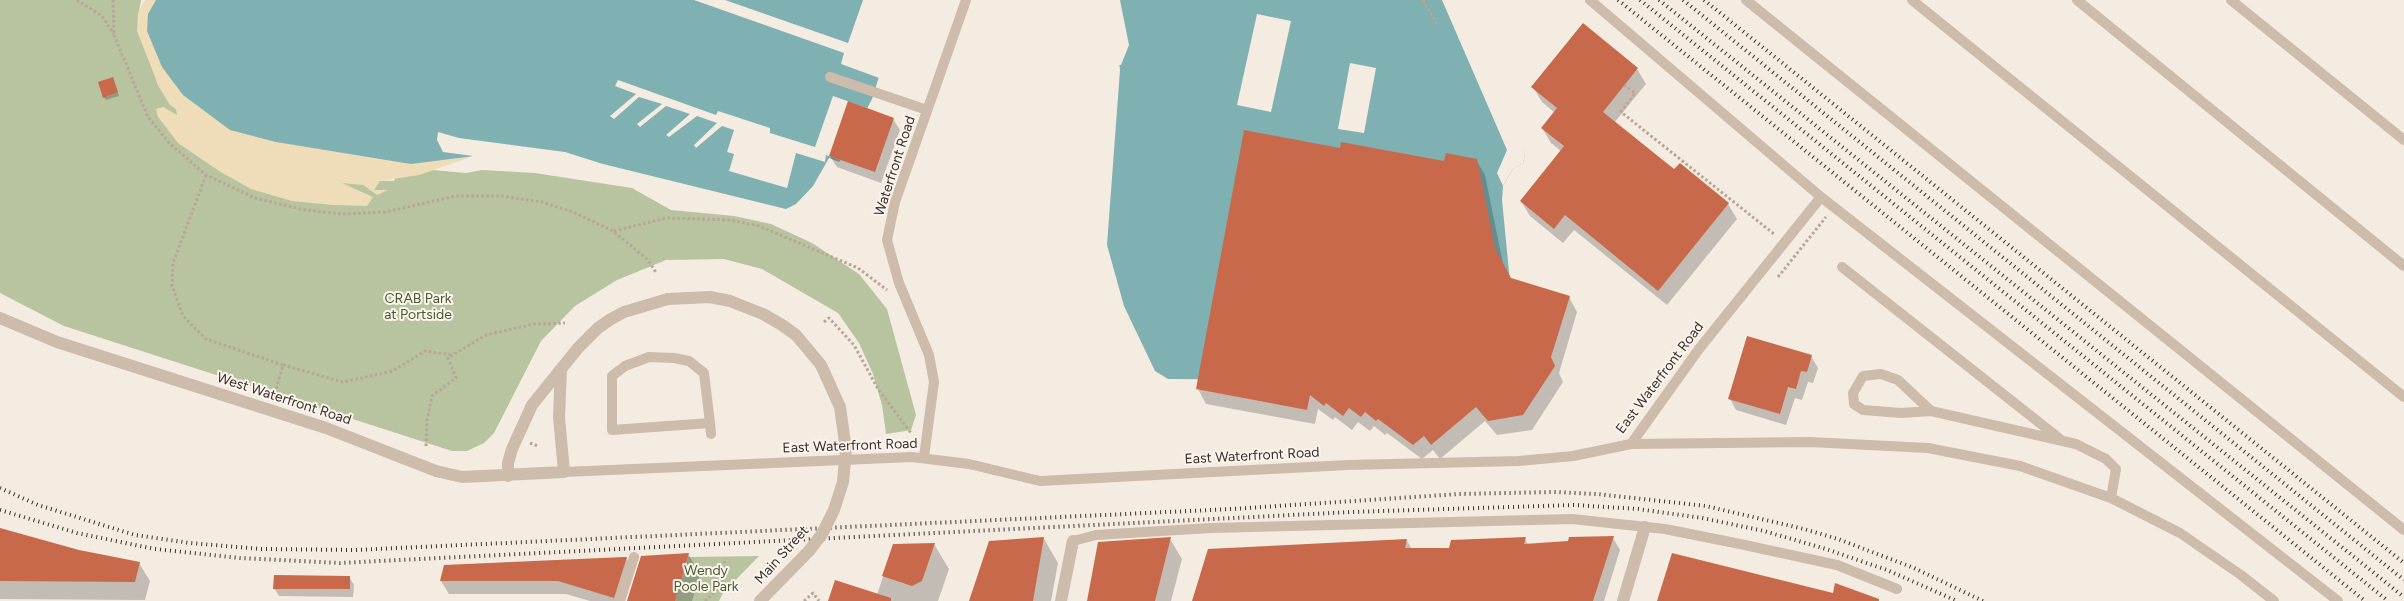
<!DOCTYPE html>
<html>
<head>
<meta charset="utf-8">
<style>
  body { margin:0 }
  canvas { display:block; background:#f4ebe1 }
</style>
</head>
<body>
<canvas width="2404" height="601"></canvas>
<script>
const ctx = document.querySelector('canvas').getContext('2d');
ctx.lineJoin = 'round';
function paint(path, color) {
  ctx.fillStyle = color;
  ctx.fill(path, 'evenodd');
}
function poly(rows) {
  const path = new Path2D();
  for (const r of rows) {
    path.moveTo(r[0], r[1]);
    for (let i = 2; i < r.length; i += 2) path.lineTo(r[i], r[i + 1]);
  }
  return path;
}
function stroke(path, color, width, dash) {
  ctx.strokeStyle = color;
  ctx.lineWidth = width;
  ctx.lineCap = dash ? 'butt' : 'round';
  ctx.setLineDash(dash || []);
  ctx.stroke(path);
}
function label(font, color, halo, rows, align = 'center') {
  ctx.font = font + ' Figtree,sans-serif';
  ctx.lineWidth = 4;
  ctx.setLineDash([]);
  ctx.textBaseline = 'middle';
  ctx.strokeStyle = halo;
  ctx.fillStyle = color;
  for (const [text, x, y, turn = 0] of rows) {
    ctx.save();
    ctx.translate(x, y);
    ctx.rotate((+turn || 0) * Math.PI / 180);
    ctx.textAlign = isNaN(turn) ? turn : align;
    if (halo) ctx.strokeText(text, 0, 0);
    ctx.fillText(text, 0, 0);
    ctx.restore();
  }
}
paint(poly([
  [0,0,141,0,139,12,158,85,180,115,354,180,394,181,399,167,466,173,482,170,535,173,632,188,671,210,734,216,771,224,812,243,859,274,887,309,916,415,911,430,886,434,882,405,873,374,859,343,838,313,762,269,724,259,666,260,617,280,575,306,541,341,494,433,484,443,467,451,452,451,64,326,0,293],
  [759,556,723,593,719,601,675,601,688,557]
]), '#b8c4a0');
paint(poly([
  [145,0,181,0,474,156,419,175,380,181,374,190,388,190,377,195,363,185,342,183,373,197,367,206,333,205,292,201,251,189,219,171,178,143,158,117,156,109,163,107,177,115,176,109,170,105,159,87,137,31,138,13]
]), '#efdcb8');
paint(poly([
  [156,0,903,0,872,99,835,170,795,211,738,202,538,158,474,156,411,164,276,142,230,130,183,95,162,67,147,31,148,14],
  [1111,0,1462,0,1525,155,1523,163,1512,170,1503,186,1502,200,1513,313,1486,381,1168,379,1155,371,1124,306,1107,245,1120,70]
]), '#7fb0b2');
paint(poly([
  [694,0,725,0,848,43,863,0,905,0,882,79,841,64,844,53],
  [1109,0,1120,0,1129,45,1121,65,1117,65],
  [1442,0,1464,0,1516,128,1525,155,1523,163,1512,170,1503,186,1497,173,1507,150],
  [1257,14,1291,21,1271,112,1237,105],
  [1350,63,1376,68,1364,133,1338,129],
  [618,80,716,115,718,111,770,128,770,133,815,147,833,96,870,109,843,161,826,155,825,162,796,153,787,188,729,171,734,154,727,152,734,130,722,126,696,148,694,145,717,123,697,116,669,137,666,135,690,114,666,106,640,127,637,124,662,104,639,97,614,119,610,116,636,94,615,86],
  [438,132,459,138,565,152,603,164,786,209,796,204,813,186,829,158,842,163,837,172,796,213,782,218,737,204,537,161,462,160,473,156,443,152,437,140]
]), '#f4ebe1');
paint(poly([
  [1583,25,1637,69,1646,84,1614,123,1674,171,1680,164,1728,204,1737,219,1667,305,1574,230,1563,243,1530,216,1521,201,1561,151,1551,143,1542,128,1555,113,1542,102,1533,87],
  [114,82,119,96,106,100,104,97],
  [893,119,900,130,881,183,837,167,830,156],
  [1341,150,1445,163,1476,160,1485,175,1503,264,1511,280,1569,297,1577,312,1559,373,1563,382,1532,430,1497,435,1485,421,1440,459,1433,450,1422,459,1387,433,1385,435,1374,426,1370,431,1358,422,1352,430,1335,417,1333,420,1318,409,1315,424,1206,404,1198,389],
  [1811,356,1818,368,1813,383,1808,382,1802,400,1795,398,1786,425,1736,410,1730,399],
  [0,529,79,551,139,563,150,581,145,600,0,599],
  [1613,538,1620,550,1604,601,1193,601,1209,550,1407,541,1412,549,1450,549,1525,539,1528,545],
  [1044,539,1058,563,1051,601,970,601],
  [1170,539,1182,559,1171,601,1088,601],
  [934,544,949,569,938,601,829,601,877,595,893,546],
  [689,555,700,575,692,601,629,601,642,557],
  [626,558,634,571,624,601,590,601,566,594,449,594,441,581],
  [349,577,354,585,353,597,279,596,274,588]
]), '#0003');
paint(poly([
  [1583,23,1638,68,1603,112,1674,169,1680,163,1729,203,1658,291,1565,215,1554,229,1520,201,1564,146,1541,128,1557,108,1531,87],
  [113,77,118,92,103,98,98,82],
  [848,101,894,118,875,172,829,156],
  [1244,130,1340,148,1341,142,1444,161,1446,153,1477,159,1495,248,1511,278,1570,296,1551,357,1555,366,1523,415,1488,421,1476,407,1431,445,1424,436,1413,445,1378,419,1376,421,1365,412,1361,417,1349,408,1343,416,1326,403,1324,406,1310,395,1307,410,1196,389],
  [1747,336,1812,355,1807,372,1801,371,1796,389,1788,387,1780,414,1728,399],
  [0,528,79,550,140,562,135,582,0,581],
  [1614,536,1593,601,1192,601,1208,549,1407,539,1405,548,1449,548,1451,540,1526,537,1524,544,1568,541,1569,537],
  [1044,537,1033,601,969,601,989,541],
  [1171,537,1155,601,1087,601,1098,542],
  [935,543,922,581,912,586,882,576,893,544],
  [689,553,675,601,627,601,641,556],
  [1672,553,1833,593,1835,583,1879,599,1879,601,1657,601],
  [624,557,627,557,614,598,558,581,440,581,444,565],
  [274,575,350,576,350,589,273,589],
  [835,580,891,598,891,601,828,601]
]), '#c8694b');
stroke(poly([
  [77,0,102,16,114,34],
  [113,0,114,35,148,117,170,144,206,175,255,198,305,210,343,214,385,212,456,196,502,196,541,202,573,212,613,231,648,260,657,274],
  [1423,0,1437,25],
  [1624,85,1635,93,1621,112,1774,234],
  [206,175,173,263,172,286,183,316,206,339,283,365,274,396],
  [614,231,666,218,730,220,759,226,858,268,887,290],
  [1778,277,1826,217],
  [824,322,829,318,854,345,878,389,911,433],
  [283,365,343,382,393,371,425,351,452,355],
  [530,443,538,446],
  [426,446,427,420,432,396,456,378,448,358,486,335,534,324,565,323],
  [705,601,719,588,724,580,725,558],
  [804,601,813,593,819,601]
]), '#b9a596', 3, [2.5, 2.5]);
stroke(poly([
  [1590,0,1821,197,2338,601],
  [1746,0,2404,530],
  [1912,0,2404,397],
  [2077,0,2404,266],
  [2231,0,2404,140],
  [830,77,927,110],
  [1842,267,2060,439],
  [1931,411,1898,380,1881,374,1863,376,1853,393,1854,404,1863,410,1901,413,1931,411,2076,444,2106,459,2116,469,2111,498],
  [710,423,612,430,612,376,625,366,649,357,674,358,689,361,704,373,710,423,711,434],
  [1631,444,1699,349,1821,197],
  [924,457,934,382,929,355,899,283,887,240,895,202,966,0],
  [564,472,912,457,969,464,1040,481,1348,465,1519,461,1573,456,1631,444,1810,442,1928,448,2020,466,2111,498,2180,533,2241,575,2274,601],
  [1073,541,1096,535,1211,528,1572,519,1665,529,1740,544,1837,565,1897,589],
  [620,601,634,557]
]), '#cdbbac', 10);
stroke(poly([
  [0,318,57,342,326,428,436,471,462,477,564,472,559,417,561,369],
  [508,476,508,463,512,449,532,405,578,348,598,328,611,319,624,312,668,299],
  [1061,601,1073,541],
  [1623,601,1645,527]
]), '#cdbbac', 12);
stroke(poly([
  [1618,0,2365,601],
  [1640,0,2388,601],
  [1659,0,2404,597],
  [1683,0,2404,580],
  [1704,0,2404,563],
  [0,488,38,505,135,535,190,543,261,549,355,550,1232,509,1459,494,1553,492,1597,494,1706,506,1804,529,1838,539,1914,568,1983,601],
  [0,510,77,533,155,549,240,558,340,563,1351,512,1575,505,1638,509,1702,518,1764,531,1826,549,1887,570,1957,601]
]), '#3b302b', 4, [1, 4]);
stroke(poly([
  [668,299,710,297,730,301,763,314,782,325,796,335,821,365,840,407,846,450,843,482,834,510,822,534,809,551,760,601]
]), '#cdbbac', 12);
label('14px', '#3b302b', '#fbf5ee', [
  ["Waterfront Road",895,166,-72],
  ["East Waterfront Road",1660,378,-53],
  ["West Waterfront Road",284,399,18],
  ["East Waterfront Road",850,446,-2],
  ["East Waterfront Road",1252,456,-3],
  ["Main Street",782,555,-48]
]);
label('14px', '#4a5a2e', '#fbf5ee', [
  ["CRAB Park",418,299],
  ["at Portside",418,315],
  ["Wendy",706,571],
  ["Poole Park",706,587]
]);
</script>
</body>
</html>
